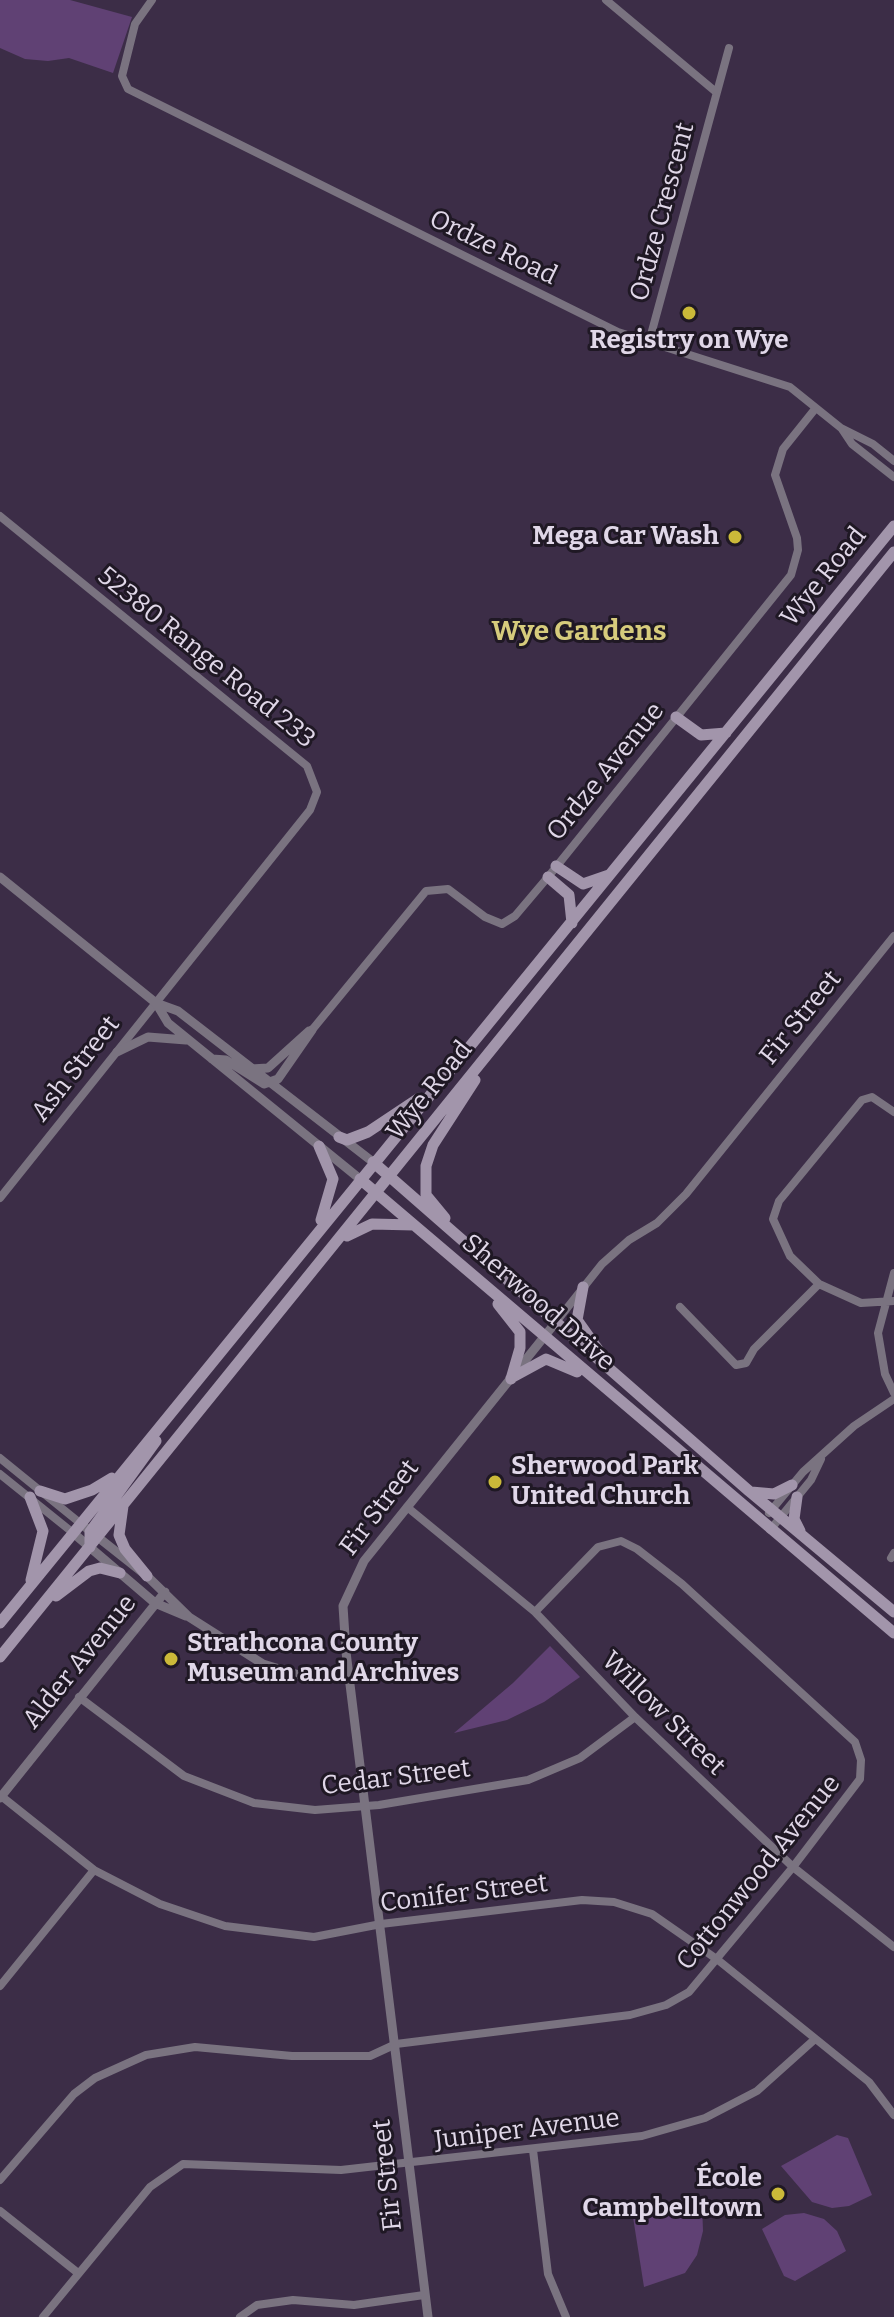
<!DOCTYPE html>
<html>
<head>
<meta charset="utf-8">
<style>
  body { margin:0 }
  canvas { display:block; background:#3c2d47 }
</style>
</head>
<body>
<canvas width="894" height="2317"></canvas>
<script>
const ctx = document.querySelector('canvas').getContext('2d');
ctx.lineJoin = 'round';
function paint(path, color) {
  ctx.fillStyle = color;
  ctx.fill(path, 'evenodd');
}
function poly(rows) {
  const path = new Path2D();
  for (const r of rows) {
    path.moveTo(r[0], r[1]);
    for (let i = 2; i < r.length; i += 2) path.lineTo(r[i], r[i + 1]);
  }
  return path;
}
function stroke(path, color, width, dash) {
  ctx.strokeStyle = color;
  ctx.lineWidth = width;
  ctx.lineCap = dash ? 'butt' : 'round';
  ctx.setLineDash(dash || []);
  ctx.stroke(path);
}
function label(font, color, halo, rows, align = 'center') {
  ctx.font = font + ' Bitter,serif';
  ctx.lineWidth = 6;
  ctx.setLineDash([]);
  ctx.textBaseline = 'middle';
  ctx.strokeStyle = halo;
  ctx.fillStyle = color;
  for (const [text, x, y, turn = 0] of rows) {
    ctx.save();
    ctx.translate(x, y);
    ctx.rotate((+turn || 0) * Math.PI / 180);
    ctx.textAlign = isNaN(turn) ? turn : align;
    if (halo) ctx.strokeText(text, 0, 0);
    ctx.fillText(text, 0, 0);
    ctx.restore();
  }
}
paint(poly([
  [0,0,70,0,132,17,113,73,69,58,48,61,25,59,0,48],
  [550,1646,580,1677,544,1702,507,1720,454,1733,513,1683],
  [837,2135,848,2138,872,2195,849,2206,832,2208,812,2202,781,2166],
  [702,2204,703,2231,697,2255,685,2273,644,2287,633,2217],
  [804,2213,824,2219,837,2231,846,2251,795,2281,784,2276,762,2229,785,2215]
]), '#604174');
stroke(poly([
  [152,0,135,24,122,76,128,89,618,332,790,387,841,428,873,444,894,461],
  [606,0,716,92],
  [649,342,729,48],
  [842,429,852,444,894,477],
  [0,516,307,766,317,792,310,810,0,1198],
  [312,1030,426,891,448,889,485,917,502,924,515,916,548,877,791,575,798,550,797,538,775,475,783,449,815,409],
  [894,1112,872,1097,862,1100,779,1201,773,1219,790,1256,819,1284,861,1303,894,1301],
  [894,1273,878,1333,885,1374,894,1393],
  [680,1307,736,1365,746,1363,754,1349,819,1284],
  [556,1322,602,1264,629,1240,657,1223,686,1194,894,936],
  [0,1458,80,1523],
  [0,1474,72,1532],
  [407,1507,535,1612,635,1717,793,1867,894,1947],
  [769,1513,803,1472,854,1426,894,1399],
  [770,1530,811,1480,821,1459],
  [891,1558,894,1553],
  [79,1697,184,1776,254,1803,315,1810,379,1805,528,1780,580,1758,635,1717],
  [1,1796,94,1870,160,1904,225,1926,314,1937,381,1924,582,1900,614,1902,652,1914,718,1960,869,2082,894,2115],
  [0,1986,94,1870],
  [533,2150,548,2274,566,2317],
  [0,2180,74,2094,95,2078,146,2055,195,2047,292,2056,370,2056,396,2044,630,2015,666,2005,689,1992,793,1867,860,1779,861,1760,855,1742,682,1584,637,1549,621,1541,598,1547,535,1612],
  [0,2211,78,2273],
  [43,2317,150,2187,183,2164,341,2170,642,2136,705,2118,757,2091,815,2039],
  [240,2317,257,2305,293,2300,354,2305,424,2295]
]), '#7a7380', 8);
stroke(poly([
  [0,877,156,1003,178,1011,373,1162],
  [156,1003,168,1023,360,1179],
  [117,1052,148,1037,186,1040],
  [212,1059,226,1060,264,1084,278,1079,312,1030],
  [251,1069,268,1068,309,1031],
  [80,1523,147,1576,189,1617,263,1664,299,1675,349,1673],
  [72,1532,155,1603,186,1616],
  [0,1798,165,1592],
  [428,2317,346,1652,343,1606,364,1561,556,1322]
]), '#7a7380', 9);
stroke(poly([
  [676,717,701,735,726,733],
  [556,866,583,884,609,875],
  [548,877,569,895,572,923],
  [339,1137,347,1140,368,1132,419,1098],
  [319,1146,333,1179,321,1220],
  [373,1162,749,1491,894,1612],
  [360,1179,894,1633],
  [445,1218,426,1195,426,1166,433,1145,475,1080],
  [347,1236,372,1224,414,1225],
  [583,1287,577,1320,599,1351],
  [498,1304,520,1332,520,1348,511,1379],
  [511,1378,546,1359,577,1372],
  [40,1491,65,1499,92,1490,112,1478],
  [751,1492,774,1494,792,1485],
  [30,1497,43,1531,31,1580],
  [797,1497,794,1519,800,1531],
  [123,1506,119,1535,125,1549,147,1576],
  [90,1547,90,1532,156,1441],
  [56,1596,89,1571,100,1568,120,1573],
  [0,1623,894,526],
  [0,1657,894,552]
]), '#a295ab', 11);
for (const [x, y, r, color] of [
  [689,313,8,"#cbb939"],
  [735,537,8,"#cbb939"],
  [495,1482,8,"#cbb939"],
  [171,1659,8,"#cbb939"],
  [778,2194,8,"#cbb939"]
]) {
  const dot = new Path2D();
  dot.arc(x, y, r, 0, 2 * Math.PI);
  ctx.fillStyle = color;
  ctx.fill(dot);
  stroke(dot, '#1f1824', 3);
}
label('26px', '#e0d7e8', '#1f1824', [
  ["Ordze Crescent",663,212,-75],
  ["Ordze Road",493,248,26],
  ["Wye Road",824,577,-51],
  ["52380 Range Road 233",206,658,39],
  ["Ordze Avenue",606,772,-51],
  ["Fir Street",801,1018,-51],
  ["Ash Street",76,1069,-52],
  ["Wye Road",430,1091,-51],
  ["Sherwood Drive",538,1303,41],
  ["Fir Street",380,1508,-53],
  ["Alder Avenue",80,1662,-51],
  ["Willow Street",663,1714,45],
  ["Cedar Street",396,1778,-7],
  ["Cottonwood Avenue",759,1873,-51],
  ["Conifer Street",464,1894,-7],
  ["Juniper Avenue",527,2130,-7],
  ["Fir Street",388,2175,-96]
]);
label('bold 26px', '#e0d7e8', '#1f1824', [
  ["Registry on Wye",689,341,"center"],
  ["Mega Car Wash",719,537],
  ["Sherwood Park",511,1467,"left"],
  ["United Church",511,1497,"left"],
  ["Strathcona County",187,1644,"left"],
  ["Museum and Archives",187,1674,"left"],
  ["École",762,2179],
  ["Campbelltown",762,2209]
], 'right');
label('bold 28px', '#d6cb7c', '#1f1824', [
  ["Wye Gardens",579,632]
]);
</script>
</body>
</html>
